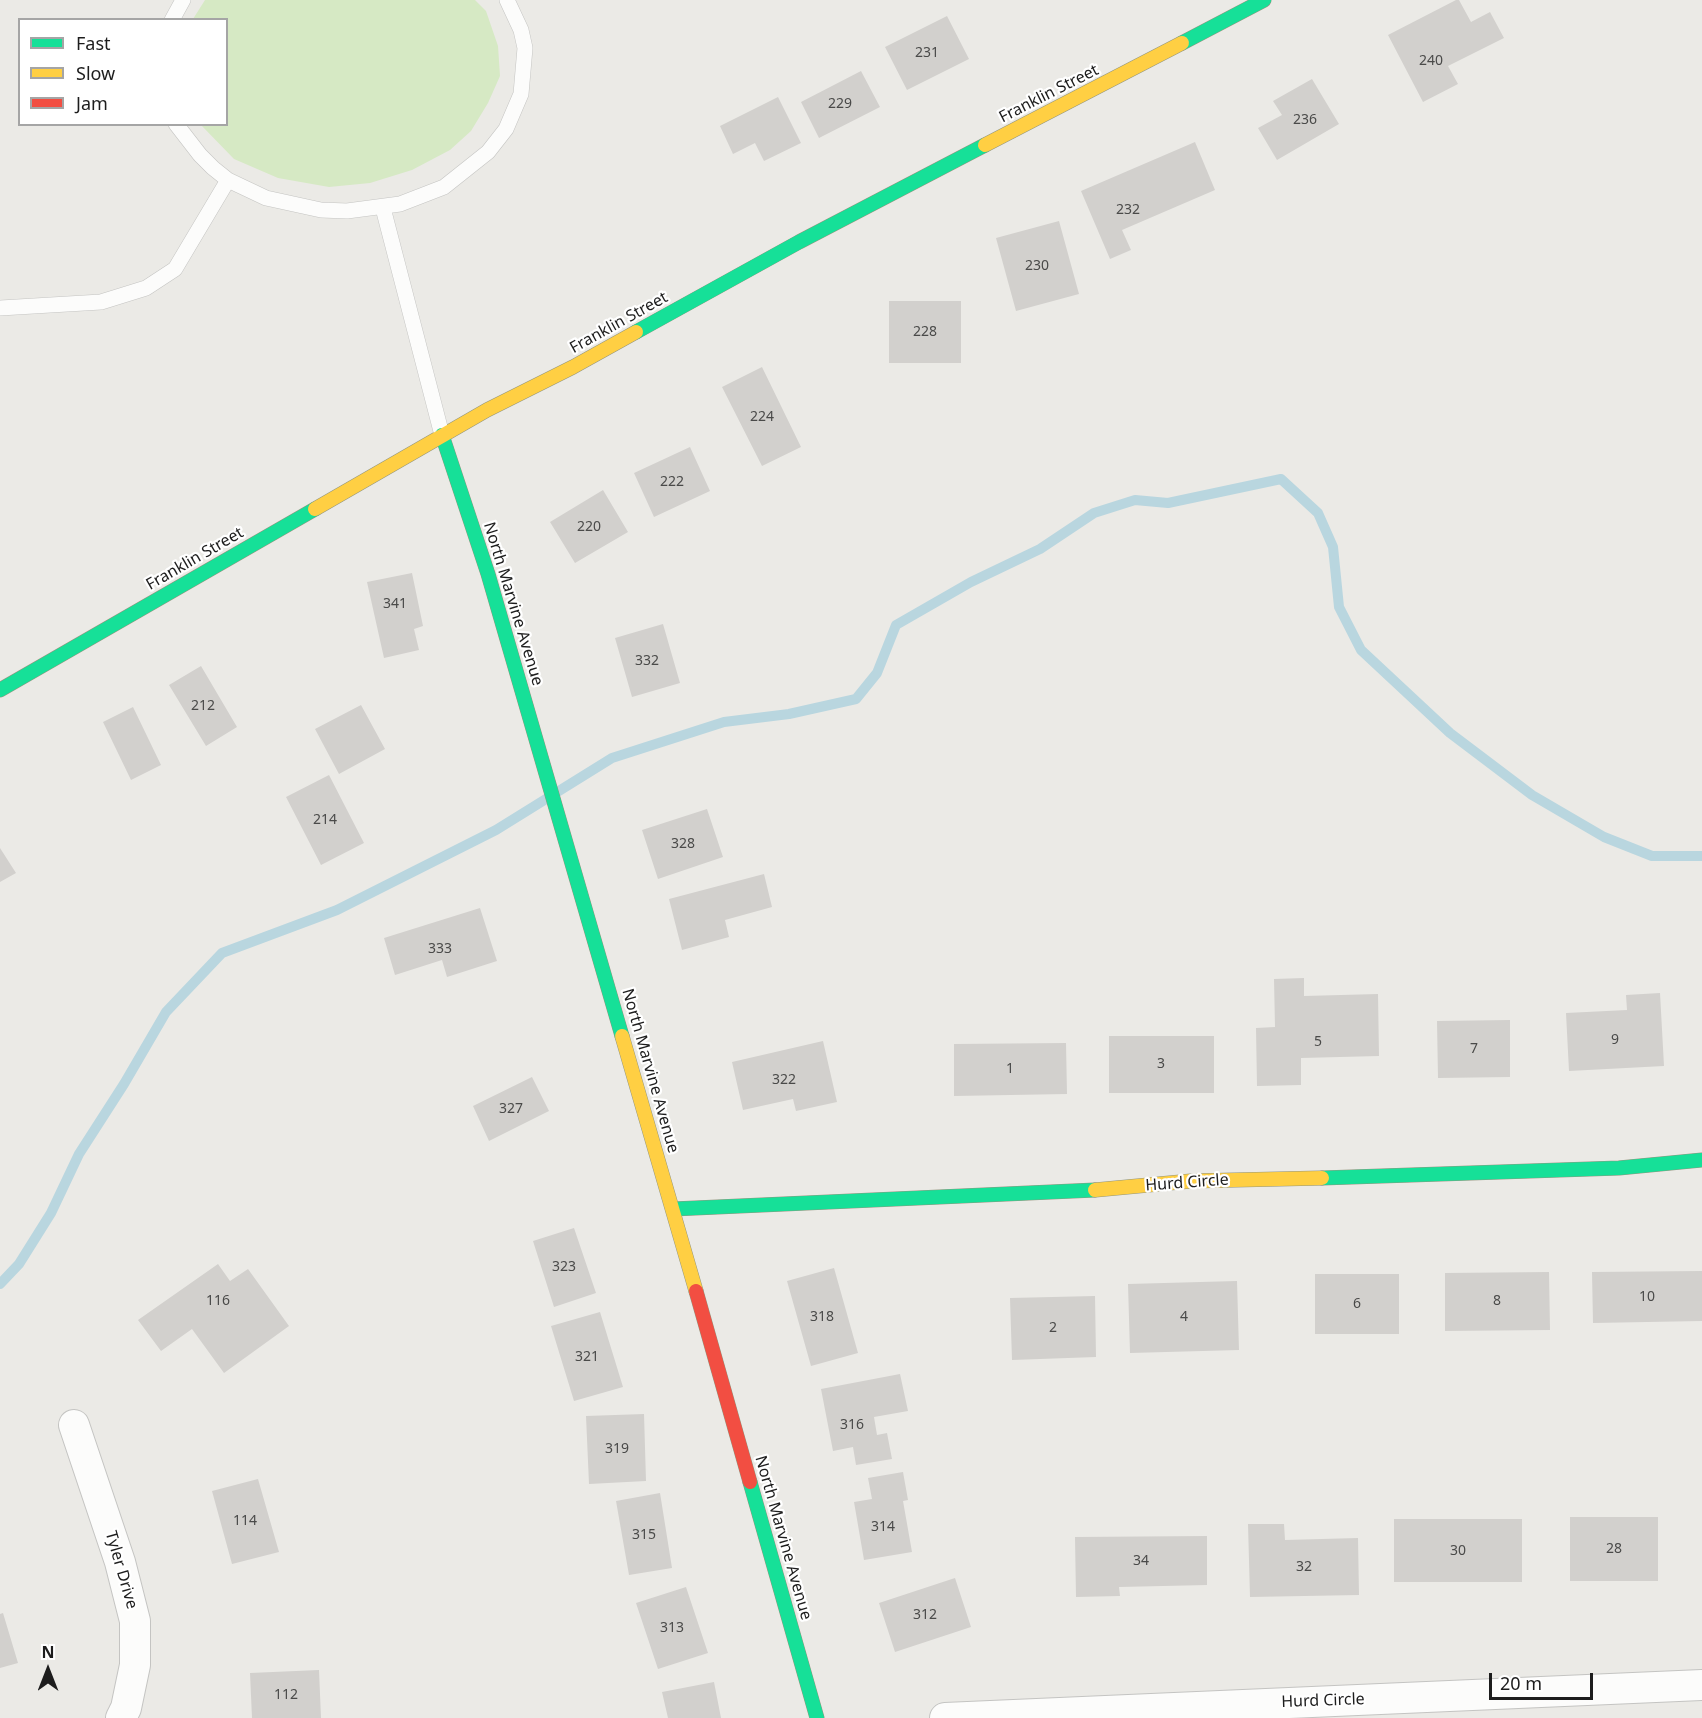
<!DOCTYPE html>
<html>
<head>
<meta charset="utf-8">
<style>
  body { margin:0 }
  #map { position:relative; width:1702px; height:1718px; overflow:hidden; background:#ebeae6; font-family:"Noto Sans",sans-serif }
  canvas { display:block }
  .legend { position:absolute; left:18px; top:18px; width:210px; height:108px; box-sizing:border-box; background:#fff; border:2px solid #a5a5a5; margin:0; padding:8px 10px; list-style:none; font-size:18px; color:#1d1d1d }
  .legend li { display:flex; align-items:center; gap:12px; height:30px }
  .legend b { width:30px; border:2px solid #a5a5a5 }
  .north { position:absolute; left:18px; top:1640px; width:60px; height:60px; -webkit-text-stroke:4px #fff; paint-order:stroke; rotate:0deg; font-size:16px; font-weight:700; line-height:24px; text-align:center; color:#1d1d1d }
  .north::after { content:''; display:block; margin:auto; width:21px; height:27px; background:#1d1d1d; clip-path:polygon(50% 0,100% 100%,50% 72%,0 100%) }
  .scale { position:absolute; left:1489px; top:1673px; width:104px; height:27px; box-sizing:border-box; border:3px solid #1d1d1d; border-top:0; padding-left:8px; font-size:18px; line-height:21px; white-space:nowrap; color:#1d1d1d; -webkit-text-stroke:4px #fff; paint-order:stroke }
</style>
</head>
<body>
<div id="map">
<canvas width="1702" height="1718"></canvas>
<ul class="legend">
<li><b style="height:8px;background:#16e098"></b>Fast</li>
<li><b style="height:8px;background:#ffcf43"></b>Slow</li>
<li><b style="height:8px;background:#f24e42"></b>Jam</li>
</ul>
<div class="north">N</div>
<div class="scale">20 m</div>
</div>
<script>
const ctx = document.querySelector('canvas').getContext('2d');
ctx.lineJoin = 'round';
function paint(path, color) {
  ctx.fillStyle = color;
  ctx.fill(path, 'evenodd');
}
function poly(rows) {
  const path = new Path2D();
  for (const r of rows) {
    path.moveTo(r[0], r[1]);
    for (let i = 2; i < r.length; i += 2) path.lineTo(r[i], r[i + 1]);
  }
  return path;
}
function stroke(path, color, width, dash) {
  ctx.strokeStyle = color;
  ctx.lineWidth = width;
  ctx.lineCap = dash ? 'butt' : 'round';
  ctx.setLineDash(dash || []);
  ctx.stroke(path);
}
function label(font, color, halo, rows, align = 'center') {
  ctx.font = font + ' "Noto Sans",sans-serif';
  ctx.lineWidth = 4.5;
  ctx.setLineDash([]);
  ctx.textBaseline = 'middle';
  ctx.strokeStyle = halo;
  ctx.fillStyle = color;
  for (const [text, x, y, turn = 0] of rows) {
    ctx.save();
    ctx.translate(x, y);
    ctx.rotate((+turn || 0) * Math.PI / 180);
    ctx.textAlign = isNaN(turn) ? turn : align;
    if (halo) ctx.strokeText(text, 0, 0);
    ctx.fillText(text, 0, 0);
    ctx.restore();
  }
}
paint(poly([
  [205,0,475,0,486,11,498,46,500,76,488,103,471,131,450,150,412,170,370,183,329,187,278,178,234,159,201,125,226,124,226,20,193,19]
]), '#d6e9c4');
stroke(poly([
  [0,1284,19,1264,51,1213,79,1154,124,1084,166,1012,222,953,337,910,496,830,612,758,724,722,789,714,856,699,877,673,896,625,971,582,1040,549,1094,513,1135,500,1168,503,1281,479,1318,513,1333,547,1339,607,1361,650,1450,733,1532,795,1604,837,1652,856,1702,856]
]), '#b9d6df', 10);
paint(poly([
  [1456,0,1459,0,1471,22,1490,12,1504,38,1448,66,1458,84,1423,102,1388,35],
  [947,16,969,59,907,90,885,47],
  [861,71,880,107,819,138,801,102],
  [1312,79,1339,124,1277,160,1258,128,1282,115,1273,101],
  [778,97,801,143,764,161,755,143,733,154,720,126],
  [1195,142,1215,190,1122,230,1131,250,1110,259,1081,191],
  [1059,221,1079,294,1016,311,996,238],
  [889,301,961,301,961,363,889,363],
  [762,367,801,447,762,466,722,387],
  [690,447,710,491,654,517,634,473],
  [603,490,628,532,575,563,550,522],
  [412,573,423,626,414,629,419,650,384,658,367,582],
  [663,624,680,683,632,697,615,638],
  [201,666,237,727,206,746,169,685],
  [361,705,385,749,339,774,315,729],
  [133,707,161,765,131,780,103,722],
  [329,775,364,843,321,865,286,797],
  [707,809,723,857,658,879,642,830],
  [0,848,16,873,0,882],
  [764,874,772,907,725,920,729,937,682,950,669,899],
  [480,908,497,961,447,977,442,960,395,975,384,938],
  [1304,978,1304,996,1378,994,1379,1056,1301,1058,1301,1085,1257,1086,1256,1028,1275,1027,1274,979],
  [1660,993,1664,1066,1569,1071,1566,1013,1627,1010,1626,995],
  [1510,1020,1510,1077,1438,1078,1437,1021],
  [1109,1036,1214,1036,1214,1093,1109,1093],
  [823,1041,837,1102,796,1111,793,1099,743,1110,732,1062],
  [1066,1043,1067,1094,954,1096,954,1044],
  [532,1077,549,1111,489,1141,473,1106],
  [574,1228,596,1293,554,1307,533,1241],
  [218,1264,230,1281,248,1269,289,1326,224,1373,192,1329,161,1351,138,1320],
  [834,1268,858,1353,811,1366,787,1281],
  [1702,1271,1702,1321,1593,1323,1592,1272],
  [1549,1272,1550,1330,1445,1331,1445,1273],
  [1315,1274,1399,1274,1399,1334,1315,1334],
  [1237,1281,1239,1350,1130,1353,1128,1284],
  [1095,1296,1096,1357,1012,1360,1010,1298],
  [600,1312,623,1387,574,1401,551,1326],
  [900,1374,908,1411,874,1417,877,1435,887,1433,892,1459,856,1465,853,1447,833,1451,821,1389],
  [644,1414,646,1481,589,1484,586,1416],
  [903,1472,908,1500,903,1501,912,1552,864,1560,854,1502,872,1499,868,1478],
  [258,1479,279,1552,232,1564,212,1491],
  [660,1493,672,1568,629,1575,616,1501],
  [1570,1517,1658,1517,1658,1581,1570,1581],
  [1394,1519,1522,1519,1522,1582,1394,1582],
  [1248,1524,1284,1524,1285,1540,1358,1538,1359,1595,1250,1597],
  [1207,1536,1207,1585,1119,1587,1120,1596,1076,1597,1075,1537],
  [955,1578,971,1627,895,1652,879,1603],
  [686,1587,708,1653,658,1669,636,1603],
  [3,1613,18,1663,0,1668,0,1614],
  [319,1670,321,1718,252,1718,250,1673],
  [714,1682,721,1718,668,1718,662,1692]
]), '#d2d0cd');
const lane = poly([
  [172,20,183,0],
  [176,124,200,155,213,168,228,180,266,198,321,210,347,211,400,204,444,187,488,152,506,129,521,94,525,48,521,30,507,0],
  [383,208,442,435],
  [0,308,101,302,146,288,175,269,228,180]
]);
const street = poly([
  [74,1425,120,1562,135,1621,135,1665,126,1708,121,1718],
  [945,1718,1702,1685]
]);
const fast = poly([
  [1182,43,1264,0],
  [636,332,799,242,985,145],
  [442,435,488,574,622,1036],
  [0,690,315,509],
  [1322,1178,1619,1168,1702,1160],
  [673,1209,1095,1190],
  [750,1482,817,1718]
]);
const slow = poly([
  [985,145,1182,43],
  [315,509,487,410,573,367,636,332],
  [622,1036,696,1291],
  [1095,1190,1191,1181,1322,1178]
]);
const jam = poly([
  [696,1291,750,1482]
]);
stroke(lane, '#c4c4c2', 16);
stroke(street, '#c4c4c2', 32);
stroke(fast, '#92957e', 15);
stroke(slow, '#92957e', 15);
stroke(jam, '#92957e', 15);
stroke(lane, '#fcfcfb', 15);
stroke(street, '#fcfcfb', 30);
stroke(fast, '#16e098', 14);
stroke(slow, '#ffcf43', 14);
stroke(jam, '#f24e42', 14);
label('14px', '#4a4a49', null, [
  ["231",927,53],
  ["240",1431,61],
  ["229",840,104],
  ["236",1305,120],
  ["232",1128,210],
  ["230",1037,266],
  ["228",925,332],
  ["224",762,417],
  ["222",672,482],
  ["220",589,527],
  ["341",395,604],
  ["332",647,661],
  ["212",203,706],
  ["214",325,820],
  ["328",683,844],
  ["333",440,949],
  ["9",1615,1040],
  ["5",1318,1042],
  ["7",1474,1049],
  ["3",1161,1064],
  ["1",1010,1069],
  ["322",784,1080],
  ["327",511,1109],
  ["323",564,1267],
  ["10",1647,1297],
  ["116",218,1301],
  ["8",1497,1301],
  ["6",1357,1304],
  ["318",822,1317],
  ["4",1184,1317],
  ["2",1053,1328],
  ["321",587,1357],
  ["316",852,1425],
  ["319",617,1449],
  ["114",245,1521],
  ["314",883,1527],
  ["315",644,1535],
  ["28",1614,1549],
  ["30",1458,1551],
  ["34",1141,1561],
  ["32",1304,1567],
  ["312",925,1615],
  ["313",672,1628],
  ["112",286,1695]
]);
label('16px', '#1d1d1d', '#fff', [
  ["Franklin Street",1049,94,-27],
  ["Franklin Street",619,323,-29],
  ["Franklin Street",195,559,-30],
  ["North Marvine Avenue",513,604,73],
  ["North Marvine Avenue",650,1071,74],
  ["Hurd Circle",1187,1183,-4],
  ["North Marvine Avenue",783,1538,74],
  ["Tyler Drive",121,1570,74],
  ["Hurd Circle",1323,1701,-2]
]);
</script>
</body>
</html>
